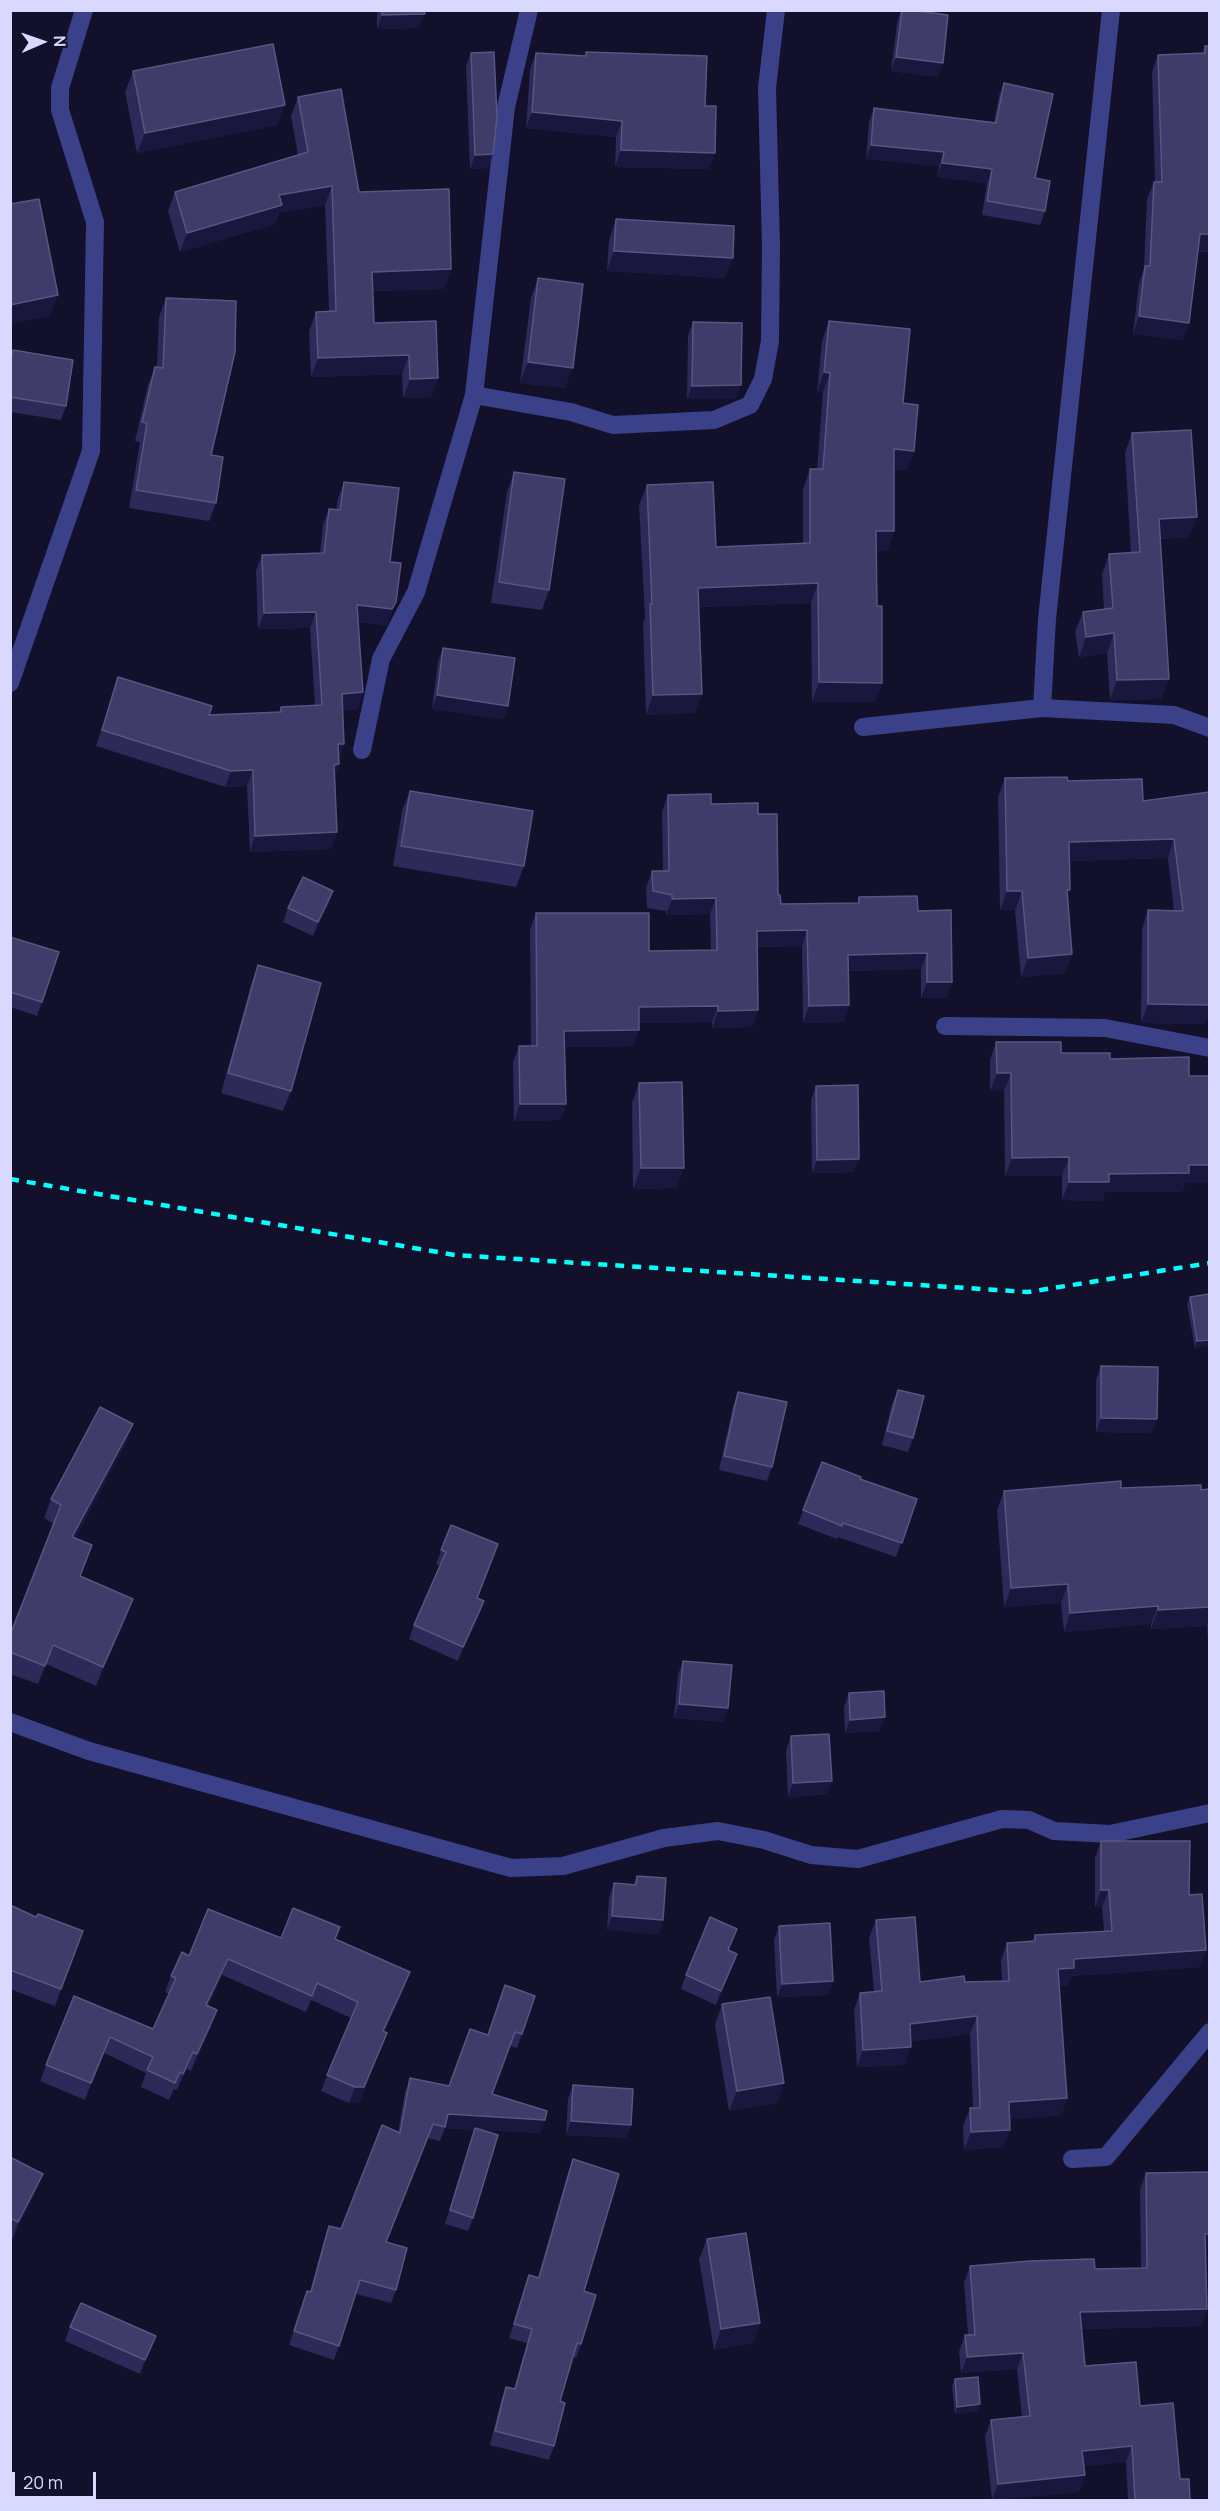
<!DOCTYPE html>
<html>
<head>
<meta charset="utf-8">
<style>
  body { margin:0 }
  #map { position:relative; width:1220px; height:2511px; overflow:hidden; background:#12102a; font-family:Manrope,sans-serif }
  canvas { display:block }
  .frame { position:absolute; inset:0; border:12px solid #d9d9ff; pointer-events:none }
  .north { position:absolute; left:12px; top:12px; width:60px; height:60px; -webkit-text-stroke:4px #12102a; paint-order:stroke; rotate:88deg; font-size:16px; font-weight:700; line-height:24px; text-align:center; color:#d9d9ff }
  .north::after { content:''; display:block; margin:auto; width:21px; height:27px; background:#d9d9ff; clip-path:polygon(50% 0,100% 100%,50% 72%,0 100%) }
  .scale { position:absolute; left:12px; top:2472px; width:84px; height:27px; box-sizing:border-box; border:3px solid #d9d9ff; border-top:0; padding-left:8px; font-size:18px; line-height:21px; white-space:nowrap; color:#d9d9ff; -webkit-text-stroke:4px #12102a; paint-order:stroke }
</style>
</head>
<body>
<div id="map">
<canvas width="1220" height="2511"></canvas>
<div class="frame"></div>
<div class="north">N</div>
<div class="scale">20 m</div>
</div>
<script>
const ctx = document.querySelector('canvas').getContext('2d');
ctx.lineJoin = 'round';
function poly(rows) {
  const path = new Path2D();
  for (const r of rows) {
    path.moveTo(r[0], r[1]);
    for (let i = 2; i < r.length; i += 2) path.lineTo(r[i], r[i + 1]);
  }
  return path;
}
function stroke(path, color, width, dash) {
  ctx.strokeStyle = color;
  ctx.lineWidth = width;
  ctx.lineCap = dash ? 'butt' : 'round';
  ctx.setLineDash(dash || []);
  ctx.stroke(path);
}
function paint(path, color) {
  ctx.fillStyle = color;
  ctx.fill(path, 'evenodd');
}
stroke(poly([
  [474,395,571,412,613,425,714,420,750,405,763,379,770,341,771,246,767,88,776,10],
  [10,683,91,451,95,222,60,110,60,88,84,10],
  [1042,708,1047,619,1111,10],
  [863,727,1042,708,1174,715,1210,728],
  [362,750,381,659,416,592,474,395,506,107,529,10],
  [945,1026,1105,1028,1210,1048],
  [10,1722,89,1751,511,1868,563,1866,664,1838,718,1831,764,1840,811,1855,858,1859,1002,1819,1029,1820,1054,1831,1110,1834,1210,1813],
  [1072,2159,1106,2157,1210,2032]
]), '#3b4189', 18);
stroke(poly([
  [10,1179,455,1255,1028,1292,1210,1263]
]), '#05fffc', 4.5, [9, 8]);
paint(poly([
  [377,10,424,10,419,28,377,29],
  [901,10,938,77,891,71,897,23],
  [1205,46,1209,46,1209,252,1198,252,1189,323,1182,340,1133,334,1139,284,1144,268,1147,199,1154,182,1155,182,1152,72,1158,55,1202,53],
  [586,52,705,106,709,169,615,167,616,137,526,128,530,69,536,53,585,56],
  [471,53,493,154,488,168,470,169,466,66],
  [133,71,277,125,137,153,125,92],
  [1004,83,1045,211,1040,225,982,215,987,183,937,177,939,166,866,159,869,122,874,108,994,122,999,96],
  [298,97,359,192,451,269,444,289,373,291,374,323,438,378,431,397,403,398,402,374,311,377,309,331,316,312,329,312,325,205,279,213,275,224,180,252,168,211,175,192,298,155,291,116],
  [616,219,725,278,607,271,609,240],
  [538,278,565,388,520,383,531,298],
  [166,298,211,455,216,503,209,521,129,508,140,442,135,441,148,385,155,367,157,367,159,317],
  [829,321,903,403,914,451,907,470,894,469,894,531,887,551,876,551,877,606,882,683,875,702,812,702,811,603,699,607,695,713,646,715,643,624,645,618,639,505,647,485,716,547,803,544,803,489,810,469,817,469,823,392,817,392,822,341],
  [693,322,736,399,687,399,688,336],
  [13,350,66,406,61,420,10,412,10,356],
  [1132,433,1197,517,1189,537,1160,539,1162,699,1110,700,1107,653,1079,657,1075,632,1083,612,1104,609,1102,574,1109,554,1131,553,1125,453],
  [514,472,549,590,542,610,491,603,507,492],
  [344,482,390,562,396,602,386,625,358,622,363,692,357,709,343,710,344,744,339,758,339,764,335,776,337,832,331,849,250,852,247,786,225,787,96,746,118,677,209,715,279,712,281,707,315,706,310,628,258,629,256,571,262,555,320,553,323,525,329,509,336,510,338,498],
  [443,648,508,706,503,719,432,709,438,662],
  [1005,778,1068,781,1143,801,1209,792,1206,1024,1141,1023,1142,929,1148,910,1174,911,1168,858,1069,861,1067,897,1072,954,1065,973,1021,977,1015,910,1000,910,998,797],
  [410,791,524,866,516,887,393,866,402,811],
  [668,795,758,814,781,904,857,903,859,897,918,911,952,982,946,998,921,998,921,969,849,971,844,1022,803,1023,802,946,757,947,758,1010,752,1027,712,1028,712,1022,639,1023,633,1046,565,1047,566,1104,560,1120,514,1121,513,1063,519,1046,531,1046,530,929,536,913,649,951,711,950,710,914,666,915,666,911,647,908,646,888,652,871,663,871,662,812],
  [333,891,328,905,313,936,283,922,288,908],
  [10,937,42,1002,37,1016,10,1007],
  [258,965,291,1091,283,1111,221,1093,251,985],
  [996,1042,1061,1053,1110,1059,1185,1183,1182,1192,1105,1192,1102,1201,1062,1200,1062,1176,1005,1176,1004,1091,990,1091,990,1060],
  [639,1083,684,1168,676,1188,633,1189,632,1103],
  [816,1086,854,1172,812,1173,811,1100],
  [1209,1294,1209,1346,1195,1348,1187,1304,1190,1297],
  [1101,1366,1152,1433,1096,1432,1096,1380],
  [898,1390,913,1438,908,1452,882,1445,892,1404],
  [738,1392,772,1467,767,1481,719,1470,733,1406],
  [133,1424,126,1443,75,1538,80,1576,126,1618,96,1686,46,1664,38,1684,10,1674,10,1635,54,1524,44,1518,51,1499],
  [822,1462,860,1479,917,1499,896,1557,838,1537,837,1539,798,1524],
  [1121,1488,1209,1489,1209,1656,1207,1626,1151,1629,1151,1624,1064,1632,1061,1603,1004,1607,997,1510,1004,1491],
  [451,1525,477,1598,484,1601,479,1615,458,1661,409,1639,414,1625,440,1566,436,1564],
  [683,1661,728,1708,723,1722,674,1718,678,1675],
  [849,1693,880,1731,845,1733,844,1707],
  [791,1736,827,1794,788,1797,786,1750],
  [1101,1841,1189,1895,1206,1950,1200,1967,1071,1976,1068,1986,1059,1986,1067,2098,1061,2115,1009,2119,1010,2130,1003,2147,964,2150,963,2126,970,2108,973,2108,970,2034,911,2041,905,2065,857,2067,854,2010,860,1993,874,1992,869,1938,876,1920,920,1982,1002,1981,1001,1960,1007,1943,1032,1941,1035,1935,1104,1931,1102,1907,1095,1907,1095,1858],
  [637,1876,663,1920,658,1934,607,1930,609,1897,614,1883,633,1885],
  [10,1905,36,1917,83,1931,55,2006,10,1989],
  [779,1926,833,1981,828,1995,777,1997,774,1940],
  [281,1938,336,1939,410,1972,404,1989,384,2032,387,2033,359,2103,349,2103,321,2091,327,2075,351,2018,311,2000,306,2012,222,1975,208,2006,217,2010,211,2027,191,2071,187,2069,177,2090,174,2089,169,2100,141,2087,146,2073,104,2053,85,2100,40,2081,74,1996,153,2029,169,1994,165,1992,171,1976,189,1956],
  [729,1951,737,1954,716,2005,681,1989,686,1975],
  [535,1996,517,2048,510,2046,492,2094,545,2120,540,2133,482,2130,473,2218,468,2231,445,2224,474,2130,445,2128,440,2141,428,2138,386,2242,396,2290,391,2303,356,2294,334,2360,289,2345,307,2291,310,2292,324,2240,329,2226,341,2229,398,2132,405,2092,410,2078,449,2086,487,2035],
  [722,2004,784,2083,777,2103,729,2111,715,2025],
  [573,2085,631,2125,626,2138,566,2135,568,2099],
  [10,2157,36,2191,12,2240,10,2239],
  [573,2159,584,2291,581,2344,576,2358,573,2357,560,2401,554,2446,549,2460,490,2445,501,2401,506,2387,514,2389,527,2343,509,2338,529,2275,538,2277,568,2173],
  [1146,2173,1207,2251,1206,2251,1207,2309,1201,2326,1082,2329,1085,2366,1140,2406,1180,2479,1190,2500,1128,2500,1126,2462,1084,2466,1085,2475,1079,2492,992,2500,985,2436,991,2420,1022,2417,1017,2369,961,2373,959,2352,965,2335,968,2335,964,2283,970,2266,1095,2269,1141,2268,1140,2189],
  [707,2239,760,2323,753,2343,714,2350,699,2259],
  [70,2327,156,2336,140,2374,65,2341],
  [955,2379,980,2404,978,2411,955,2414,952,2386]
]), '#2d2958');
paint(poly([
  [425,14,419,28,377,29,382,15],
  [896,57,943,63,938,77,891,71],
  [285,105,277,125,137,153,145,133],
  [532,112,622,121,616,137,526,128],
  [871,145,944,152,939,166,866,159],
  [621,150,715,153,709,169,615,167],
  [493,154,488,168,470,169,475,155],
  [942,163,992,169,987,183,937,177],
  [332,186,325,205,279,213,275,224,180,252,187,233,279,195],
  [1200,234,1209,234,1209,252,1193,251],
  [614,251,733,258,725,278,607,271],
  [451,269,444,289,365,291,372,272],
  [58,295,50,316,10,324,10,305],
  [1139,316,1189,323,1182,340,1133,334],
  [409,355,402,374,311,377,318,358],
  [528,362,573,368,565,388,520,383],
  [824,372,830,373,823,392,817,392],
  [438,378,431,397,403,398,410,379],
  [741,385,736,399,687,399,692,386],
  [894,449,914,451,907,470,887,469],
  [1197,517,1189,537,1152,539,1159,519],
  [876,531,894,531,887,551,869,551],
  [818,583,811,603,691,607,698,588],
  [396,602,386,625,351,621,357,605],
  [316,612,310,628,258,629,264,613],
  [1114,633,1107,653,1079,657,1086,637],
  [1169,679,1162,699,1110,700,1117,680],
  [819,682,882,683,875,702,812,702],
  [363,692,357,709,336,710,342,694],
  [702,694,695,713,646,715,653,695],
  [437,695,508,706,503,719,432,709],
  [338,744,344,744,338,760],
  [339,764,333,781,334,765],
  [253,770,247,786,225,787,231,771],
  [337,832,331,849,250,852,255,836],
  [1174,839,1168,858,1062,861,1069,842],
  [333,891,328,905,313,936,318,922],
  [1007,891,1022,891,1015,910,1000,910],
  [716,898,710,914,666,915,672,899],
  [807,930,802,946,751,947,757,931],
  [927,953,921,969,842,971,848,955],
  [1072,954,1065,973,1021,977,1028,958],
  [927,982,952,982,946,998,921,998],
  [1148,1004,1209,1005,1209,1014,1206,1024,1141,1023],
  [849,1005,844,1022,803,1023,809,1006],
  [718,1006,712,1022,633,1023,639,1007],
  [758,1010,752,1027,712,1028,718,1011],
  [639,1030,633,1046,558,1047,564,1031],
  [997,1073,1011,1073,1004,1091,990,1091],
  [520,1104,566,1104,560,1120,514,1121],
  [1069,1157,1062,1176,1005,1176,1012,1158],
  [859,1159,854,1172,812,1173,817,1160],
  [1189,1165,1209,1165,1209,1183,1185,1183,1182,1192,1105,1192,1102,1201,1062,1200,1069,1182,1109,1174],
  [641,1168,684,1168,676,1188,633,1189],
  [1209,1340,1209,1346,1195,1348,1197,1341],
  [1101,1418,1157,1419,1152,1433,1096,1432],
  [133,1424,126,1443,65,1556,72,1537],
  [1068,1584,1061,1603,1004,1607,1011,1588],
  [133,1599,126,1618,96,1686,103,1667],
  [484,1601,479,1615,458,1661,463,1647],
  [1158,1606,1151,1624,1064,1632,1070,1613],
  [1209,1607,1209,1618,1207,1626,1151,1629,1158,1610],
  [679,1704,728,1708,723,1722,674,1718],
  [885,1717,880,1731,845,1733,850,1720],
  [832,1781,827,1794,788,1797,793,1783],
  [1101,1890,1109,1890,1102,1907,1095,1907],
  [612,1916,663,1920,658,1934,607,1930],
  [1206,1950,1200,1967,1071,1976,1068,1986,1051,1987,1058,1969,1074,1959],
  [737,1954,732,1968,716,2005,721,1991],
  [228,1959,222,1975,200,2022,206,2005],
  [410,1972,404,1989,377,2047,383,2031],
  [833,1981,828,1995,777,1997,782,1984],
  [217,2010,211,2027,191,2071,197,2054],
  [977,2016,970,2034,903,2042,910,2024],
  [387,2033,359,2103,349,2103,355,2087],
  [110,2037,104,2053,85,2100,91,2083],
  [911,2047,905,2065,857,2067,863,2050],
  [193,2052,187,2069,177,2090,183,2074],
  [784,2083,777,2103,729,2111,737,2091],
  [1067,2098,1061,2115,1002,2120,1009,2102],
  [448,2114,545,2120,540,2133,445,2128],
  [571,2121,631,2125,626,2138,566,2135],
  [1010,2130,1003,2147,964,2150,971,2132],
  [43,2174,36,2191,12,2240,18,2222],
  [1205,2234,1209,2234,1209,2244,1207,2251,1199,2251],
  [1207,2309,1201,2326,1074,2329,1080,2312],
  [760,2323,753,2343,714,2350,721,2329],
  [156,2336,151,2350,140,2374,145,2360],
  [1023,2353,1017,2369,961,2373,967,2357],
  [980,2404,978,2411,955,2414,957,2407],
  [1132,2446,1126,2462,1076,2467,1082,2451],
  [1085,2475,1079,2492,992,2500,998,2484]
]), '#1a173e');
const building = poly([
  [382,10,424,10,425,14,382,15,382,10],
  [902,10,911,10,948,15,943,63,896,57,902,10],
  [273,44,285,105,145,133,133,71,273,44],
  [1205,46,1209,46,1209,234,1200,234,1189,323,1139,316,1145,266,1150,266,1154,182,1162,182,1158,55,1205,53,1205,46],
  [494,52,497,117,493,154,475,155,471,53,494,52],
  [586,52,707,56,705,106,716,106,715,153,621,150,622,121,532,112,536,53,586,56,586,52],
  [1004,83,1053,94,1035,178,1050,181,1045,211,987,201,992,169,942,163,944,152,871,145,874,108,996,123,1004,83],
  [341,89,359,192,449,189,451,269,372,272,374,323,436,321,438,378,410,379,409,355,318,358,316,312,336,311,332,186,279,195,282,205,187,233,175,192,308,152,298,97,341,89],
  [39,199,58,295,10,305,10,204,39,199],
  [616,219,734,226,733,258,614,251,616,219],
  [538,278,583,284,573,368,528,362,538,278],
  [166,298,236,301,235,352,211,455,223,457,216,503,136,490,147,423,142,422,155,367,163,368,166,298],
  [829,321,910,329,903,403,918,405,914,451,894,449,894,531,876,531,877,606,882,606,882,683,819,682,818,583,698,588,702,694,653,695,650,604,652,604,647,485,713,482,716,547,810,543,810,469,823,469,830,373,824,372,829,321],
  [693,322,742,323,741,385,692,386,693,322],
  [13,350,73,360,66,406,10,397,10,364,13,350],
  [1191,430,1197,517,1159,519,1169,679,1117,680,1114,633,1086,637,1083,612,1113,608,1109,554,1140,552,1132,433,1191,430],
  [514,472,565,479,549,590,499,582,514,472],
  [344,482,399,488,390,562,401,563,396,602,392,609,357,605,363,692,342,694,344,744,338,744,339,764,334,765,337,832,255,836,253,770,231,771,102,730,118,677,212,706,209,715,281,712,281,707,322,705,316,612,264,613,262,555,324,553,329,509,340,510,344,482],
  [443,648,515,658,508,706,437,695,443,648],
  [1067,777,1068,781,1142,779,1143,801,1209,792,1209,1005,1148,1004,1148,910,1183,911,1174,839,1069,842,1070,890,1067,890,1072,954,1028,958,1022,891,1007,891,1005,778,1067,777],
  [410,791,533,811,524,866,401,846,410,791],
  [711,794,711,804,758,803,758,814,777,814,778,895,780,895,781,904,859,903,859,897,917,896,918,911,951,910,952,982,927,982,927,953,848,955,849,1005,809,1006,807,930,757,931,758,1010,718,1011,718,1006,639,1007,639,1030,564,1031,566,1104,520,1104,519,1046,537,1046,536,913,649,913,649,951,717,950,716,898,672,899,672,895,653,891,652,871,669,871,668,795,711,794],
  [303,877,333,891,318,922,288,908,303,877],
  [10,937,59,952,42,1002,10,992,10,937],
  [258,965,321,983,291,1091,228,1073,258,965],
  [996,1042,1061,1042,1061,1053,1110,1053,1110,1059,1189,1057,1189,1076,1209,1076,1209,1165,1189,1165,1189,1173,1109,1174,1109,1182,1069,1182,1069,1157,1012,1158,1011,1073,997,1073,996,1042],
  [682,1082,684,1168,641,1168,639,1083,682,1082],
  [858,1085,859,1159,817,1160,816,1086,858,1085],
  [1209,1294,1209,1340,1197,1341,1190,1297,1209,1294],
  [1101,1366,1158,1367,1157,1419,1101,1418,1101,1366],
  [898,1390,924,1396,913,1438,887,1431,898,1390],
  [738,1392,787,1402,772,1467,724,1456,738,1392],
  [100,1407,133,1424,72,1537,92,1545,80,1576,133,1599,103,1667,53,1645,45,1666,10,1652,10,1635,61,1505,51,1499,100,1407],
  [822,1462,861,1477,860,1479,917,1499,902,1543,843,1523,842,1526,803,1510,822,1462],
  [1121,1481,1121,1488,1201,1485,1201,1490,1209,1489,1209,1607,1158,1610,1158,1606,1070,1613,1068,1584,1011,1588,1004,1491,1121,1481],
  [451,1525,498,1544,477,1598,484,1601,463,1647,414,1625,446,1552,441,1550,451,1525],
  [683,1661,732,1665,728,1708,679,1704,683,1661],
  [884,1691,885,1717,850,1720,849,1693,884,1691],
  [829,1734,832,1781,793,1783,791,1736,829,1734],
  [1101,1841,1190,1841,1189,1895,1202,1894,1206,1950,1074,1959,1074,1968,1058,1969,1067,2098,1009,2102,1010,2130,971,2132,970,2108,980,2108,977,2016,910,2024,911,2047,863,2050,860,1993,882,1991,876,1920,915,1917,920,1982,964,1976,965,1982,1009,1981,1007,1943,1035,1941,1035,1935,1112,1931,1109,1890,1101,1890,1101,1841],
  [637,1876,666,1878,663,1920,612,1916,614,1883,636,1885,637,1876],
  [10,1905,36,1917,38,1914,83,1931,61,1989,10,1970,10,1905],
  [293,1908,340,1927,335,1939,410,1972,383,2031,387,2033,364,2087,355,2087,327,2075,358,2002,317,1983,312,1996,228,1959,206,2005,217,2010,197,2054,193,2052,183,2074,180,2072,175,2083,147,2070,153,2057,110,2037,91,2083,46,2065,74,1996,153,2029,176,1978,171,1976,182,1952,189,1956,208,1909,281,1938,293,1908],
  [710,1917,737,1929,728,1950,737,1954,721,1991,686,1975,710,1917],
  [830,1923,833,1981,782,1984,779,1926,830,1923],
  [505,1985,535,1996,522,2034,515,2032,492,2094,547,2111,545,2120,448,2114,445,2127,433,2124,386,2242,407,2248,396,2290,360,2280,339,2346,294,2331,307,2291,311,2292,329,2226,341,2229,382,2125,400,2133,410,2078,449,2086,470,2029,488,2035,505,1985],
  [770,1997,784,2083,737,2091,722,2004,770,1997],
  [573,2085,633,2089,631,2125,571,2121,573,2085],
  [475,2128,498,2135,473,2218,450,2210,475,2128],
  [10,2157,43,2174,18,2222,10,2218,10,2157],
  [573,2159,619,2174,584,2291,596,2295,581,2344,577,2343,560,2401,565,2403,554,2446,495,2431,506,2387,515,2389,532,2329,514,2324,529,2275,539,2278,573,2159],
  [1209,2172,1209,2234,1205,2234,1207,2309,1080,2312,1085,2366,1136,2362,1140,2406,1173,2403,1180,2479,1189,2479,1190,2500,1135,2500,1132,2446,1082,2451,1085,2475,998,2484,991,2420,1030,2416,1023,2353,967,2357,965,2335,975,2335,970,2266,1030,2261,1094,2259,1095,2269,1147,2268,1146,2173,1209,2172],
  [746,2233,760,2323,721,2329,707,2239,746,2233],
  [81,2303,156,2336,145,2360,70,2327,81,2303],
  [978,2377,980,2404,957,2407,955,2379,978,2377]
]);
paint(building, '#3f3c6a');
stroke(building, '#585581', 1.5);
</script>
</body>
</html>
